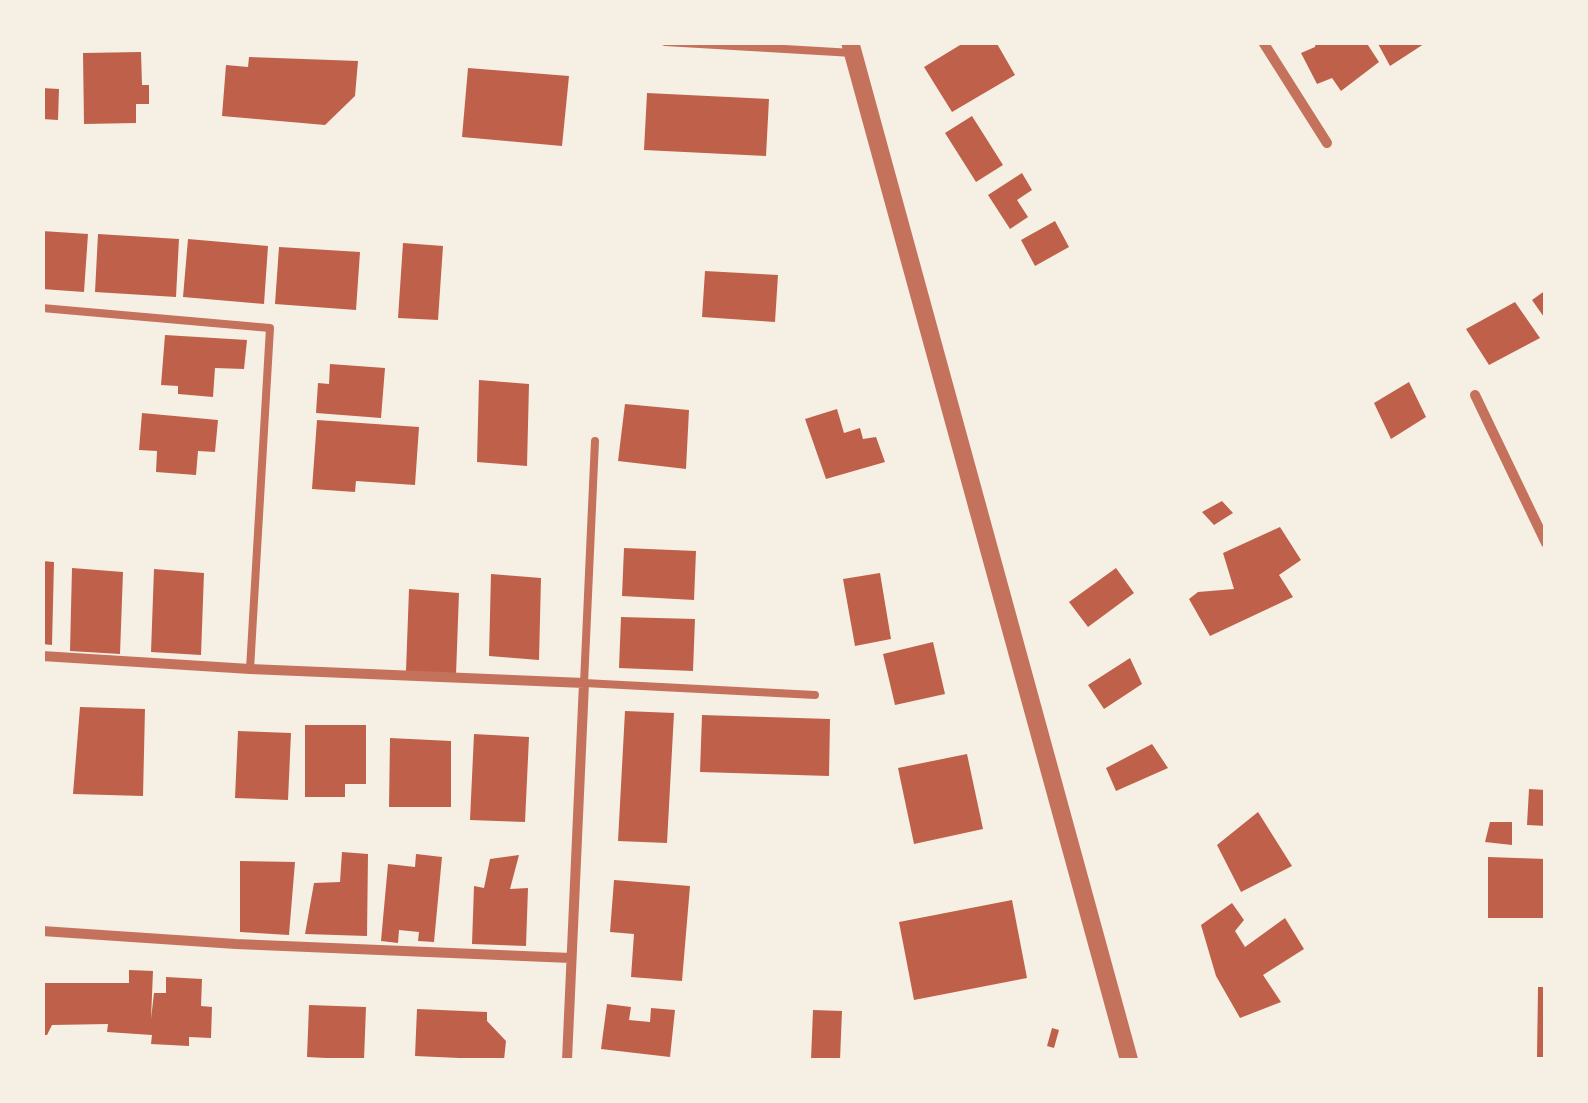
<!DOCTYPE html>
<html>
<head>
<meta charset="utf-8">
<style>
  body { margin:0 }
  #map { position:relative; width:1588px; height:1103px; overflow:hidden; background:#f6efe4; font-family:"DejaVu Sans",sans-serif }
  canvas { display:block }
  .frame { position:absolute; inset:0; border:45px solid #f6efe4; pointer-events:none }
</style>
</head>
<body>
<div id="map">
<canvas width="1588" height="1103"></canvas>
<div class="frame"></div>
</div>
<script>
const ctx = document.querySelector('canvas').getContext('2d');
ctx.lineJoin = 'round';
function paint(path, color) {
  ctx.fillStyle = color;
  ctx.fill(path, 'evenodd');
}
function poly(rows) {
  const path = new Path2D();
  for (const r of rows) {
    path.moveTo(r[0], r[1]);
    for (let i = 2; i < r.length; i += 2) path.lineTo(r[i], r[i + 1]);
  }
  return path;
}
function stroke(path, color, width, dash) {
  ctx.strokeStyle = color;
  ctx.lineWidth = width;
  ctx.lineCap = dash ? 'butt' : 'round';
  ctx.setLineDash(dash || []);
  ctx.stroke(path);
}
paint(poly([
  [965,42,996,42,1015,75,952,112,924,67],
  [1316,42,1366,42,1379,62,1341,91,1332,78,1317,84,1301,53,1315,47],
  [1377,42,1427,42,1390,66],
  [141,52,142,85,149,85,149,104,136,104,136,123,84,124,83,53],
  [249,57,358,61,355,96,325,125,222,116,226,65,248,67],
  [468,68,569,76,562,146,462,137],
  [42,88,59,89,58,120,42,119],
  [647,93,769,99,766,156,644,150],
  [972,116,1003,165,976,182,945,133],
  [1022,173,1032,190,1017,200,1028,217,1010,229,988,195],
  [1055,221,1069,247,1035,266,1021,240],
  [42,231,88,234,84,292,42,289],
  [98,234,179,239,176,297,95,292],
  [188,239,268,246,264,304,183,297],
  [403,243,443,246,438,320,398,318],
  [279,247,360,252,356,310,275,304],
  [705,271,778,275,775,322,702,317],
  [1546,290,1546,320,1532,300],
  [1515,302,1540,338,1489,365,1466,329],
  [165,335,247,340,244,369,215,368,213,397,178,394,178,386,161,385],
  [330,364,385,368,381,418,316,413,318,383,329,384],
  [479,380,529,384,527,466,477,462],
  [1409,382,1426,417,1391,439,1374,403],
  [625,404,689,410,686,469,618,461],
  [837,409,844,433,860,428,863,439,876,437,885,462,826,479,805,419],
  [142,413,218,420,215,452,198,451,196,475,156,472,157,451,139,450],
  [317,420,419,427,415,485,356,481,355,492,312,489],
  [1222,501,1233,513,1214,525,1202,512],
  [1280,527,1301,560,1279,575,1293,597,1210,636,1189,599,1198,592,1234,589,1223,553],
  [624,548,696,551,694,600,622,596],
  [42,561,54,562,52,645,42,644],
  [72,568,123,572,120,654,70,651],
  [1116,568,1134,593,1088,627,1069,602],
  [154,569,204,573,201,655,151,652],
  [880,573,891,639,855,646,843,579],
  [491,574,541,578,539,660,489,656],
  [409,589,459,593,456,675,406,671],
  [621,617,695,619,693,671,619,668],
  [933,642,945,694,895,705,883,654],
  [1130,658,1142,684,1104,709,1088,685],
  [80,707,145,709,143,796,73,794],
  [625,711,674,713,667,843,618,841],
  [702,715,830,719,829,776,700,772],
  [305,725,366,725,366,784,345,784,345,797,305,797],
  [238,731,291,733,288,800,235,798],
  [474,734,529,737,525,822,470,820],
  [390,738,451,741,451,807,389,807],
  [1152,744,1168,768,1116,791,1106,768],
  [967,754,983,829,914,844,898,768],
  [1529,789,1546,790,1546,826,1527,825],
  [1258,812,1292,866,1241,892,1217,845],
  [1490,822,1512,822,1512,845,1485,842],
  [342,852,368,854,367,936,305,934,314,883,340,882],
  [416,854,442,857,434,942,418,941,419,932,399,930,398,943,381,941,388,864,415,867],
  [519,855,510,889,528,888,526,946,472,944,474,886,484,888,490,859],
  [1488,857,1546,859,1546,918,1488,918],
  [240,861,295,862,289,935,240,932],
  [614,880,690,886,682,981,631,977,634,934,610,932],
  [1012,900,1027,978,914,1000,899,922],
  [1232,903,1244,920,1235,931,1245,947,1285,918,1304,949,1263,975,1281,1002,1240,1018,1216,976,1201,925],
  [129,970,153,971,151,1019,154,993,166,993,166,977,202,979,201,1006,212,1007,211,1038,189,1037,189,1046,151,1044,152,1035,107,1032,108,1024,52,1025,47,1035,42,1035,42,983,129,983],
  [1538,987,1546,987,1546,1057,1537,1057],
  [607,1004,631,1007,629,1020,650,1022,651,1008,675,1010,670,1057,601,1049],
  [309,1005,366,1007,364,1060,307,1057],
  [417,1009,487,1012,487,1021,506,1041,504,1060,415,1056],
  [813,1010,842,1011,840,1060,811,1060],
  [1052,1028,1059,1030,1054,1048,1047,1046]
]), '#bf614a');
stroke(poly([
  [665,42,853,53],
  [42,308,270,328,250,669],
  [595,441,584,683,815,695]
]), '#c5725c', 8);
stroke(poly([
  [1263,42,1327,143],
  [1475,395,1546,543],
  [42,656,250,669,584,683,567,1060],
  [42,931,236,944,571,958]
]), '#c5725c', 10);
stroke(poly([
  [850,42,1129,1060]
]), '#c5725c', 18);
</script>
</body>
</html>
